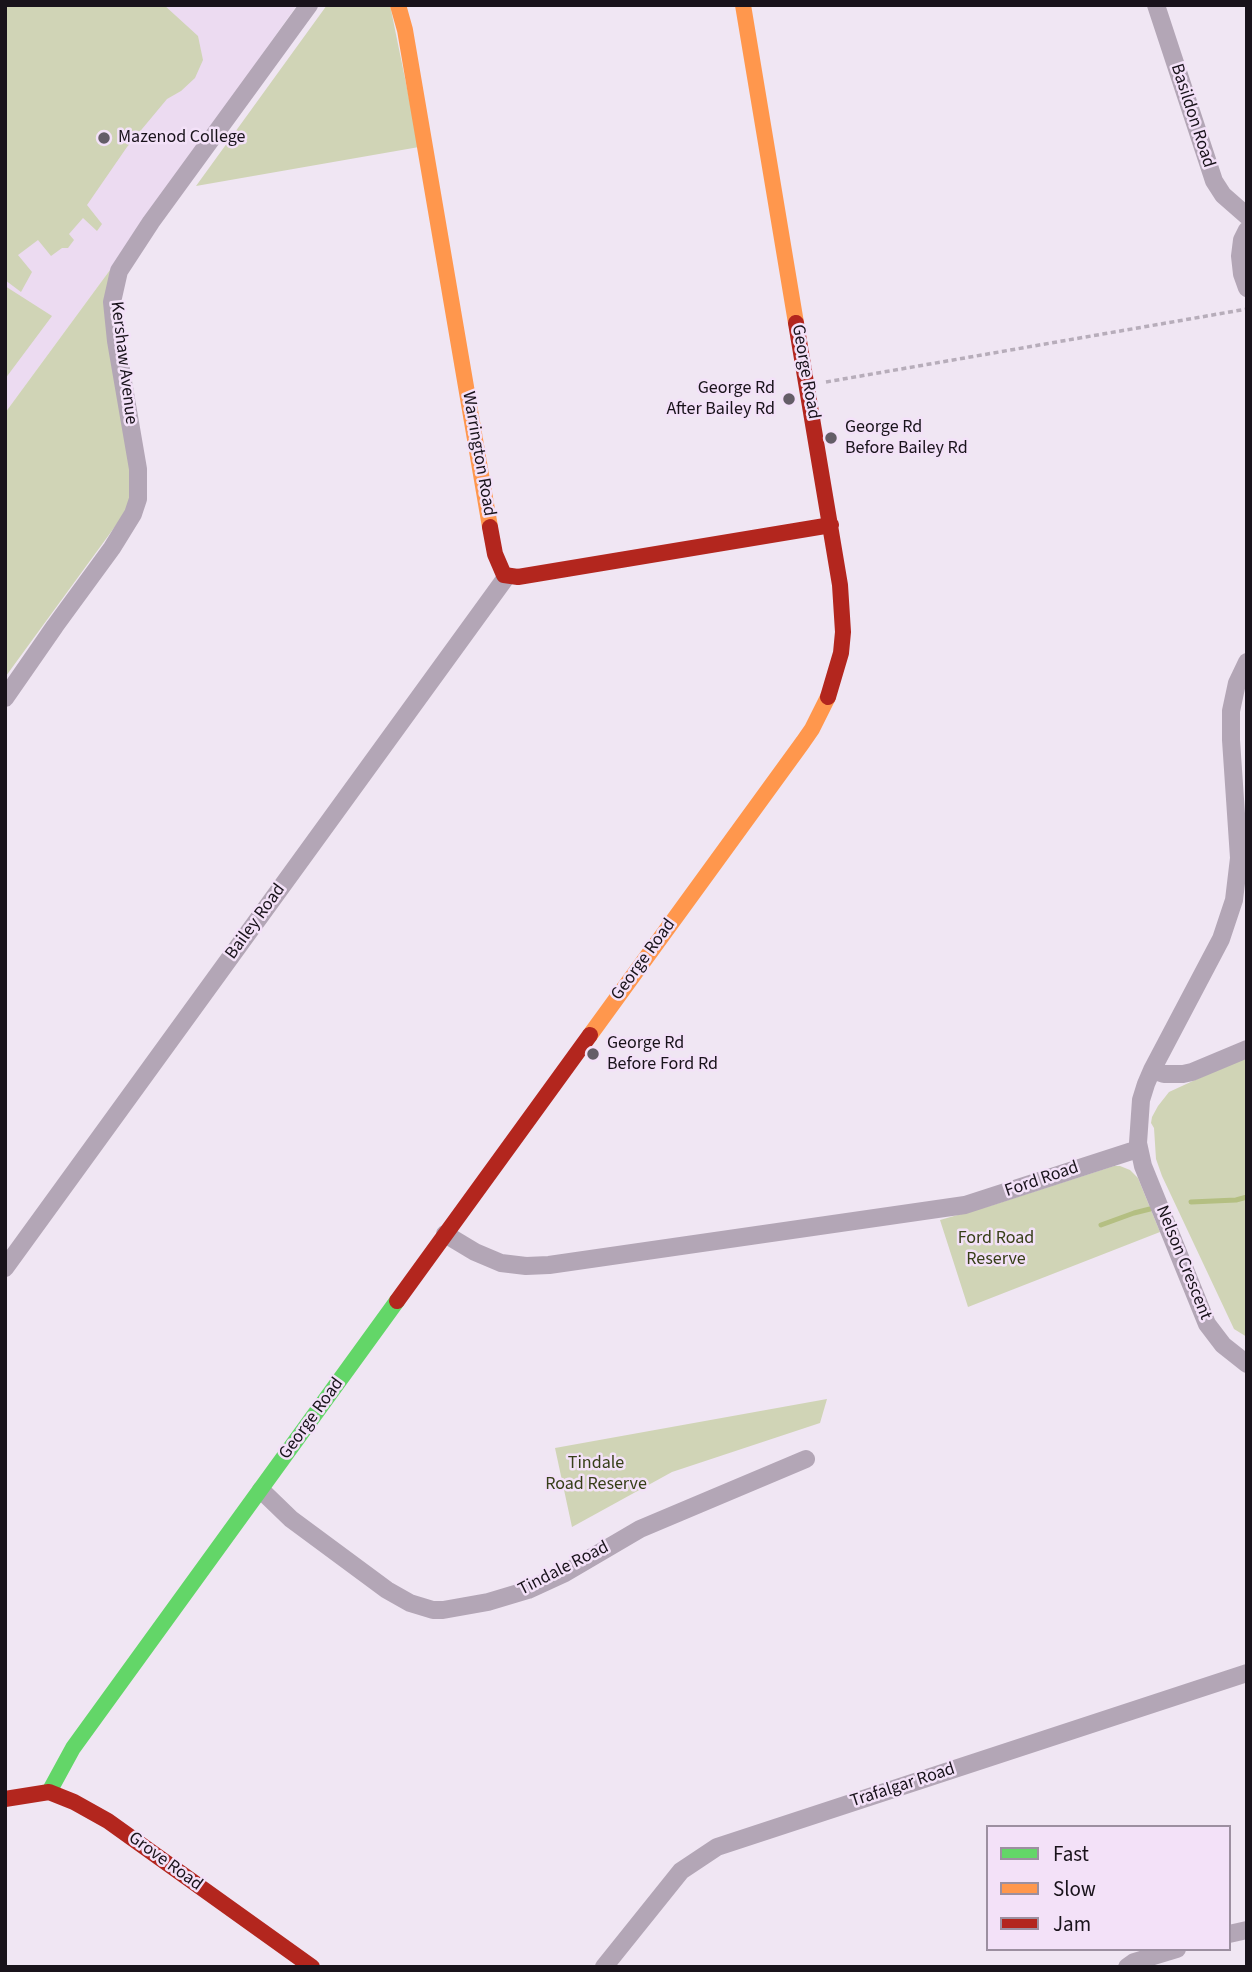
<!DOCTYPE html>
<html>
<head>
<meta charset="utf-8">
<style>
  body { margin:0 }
  #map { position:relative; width:1252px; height:1972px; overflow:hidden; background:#f0e6f3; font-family:"Source Sans 3",sans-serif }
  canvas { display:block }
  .frame { position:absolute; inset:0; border:7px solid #19131b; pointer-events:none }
  .legend { position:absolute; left:986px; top:1825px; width:245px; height:126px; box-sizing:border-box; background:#f3e1f8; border:2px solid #9c8fa0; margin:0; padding:9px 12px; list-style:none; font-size:21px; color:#19131b }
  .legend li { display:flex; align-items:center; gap:14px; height:35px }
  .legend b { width:35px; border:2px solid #9c8fa0 }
</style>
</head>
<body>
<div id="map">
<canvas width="1252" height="1972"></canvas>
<div class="frame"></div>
<ul class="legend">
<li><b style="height:9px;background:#63d668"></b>Fast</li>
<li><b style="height:9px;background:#ff974d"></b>Slow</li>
<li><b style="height:9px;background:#b3261e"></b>Jam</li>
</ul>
</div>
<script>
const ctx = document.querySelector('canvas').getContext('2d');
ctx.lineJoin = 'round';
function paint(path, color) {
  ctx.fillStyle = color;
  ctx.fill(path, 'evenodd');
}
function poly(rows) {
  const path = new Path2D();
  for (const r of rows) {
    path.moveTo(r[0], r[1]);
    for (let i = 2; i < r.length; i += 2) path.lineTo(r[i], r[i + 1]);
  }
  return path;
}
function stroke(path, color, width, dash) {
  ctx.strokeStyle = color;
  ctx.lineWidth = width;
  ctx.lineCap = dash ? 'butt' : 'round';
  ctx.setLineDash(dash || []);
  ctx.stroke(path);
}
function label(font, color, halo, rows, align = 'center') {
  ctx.font = font + ' "Source Sans 3",sans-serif';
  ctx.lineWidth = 5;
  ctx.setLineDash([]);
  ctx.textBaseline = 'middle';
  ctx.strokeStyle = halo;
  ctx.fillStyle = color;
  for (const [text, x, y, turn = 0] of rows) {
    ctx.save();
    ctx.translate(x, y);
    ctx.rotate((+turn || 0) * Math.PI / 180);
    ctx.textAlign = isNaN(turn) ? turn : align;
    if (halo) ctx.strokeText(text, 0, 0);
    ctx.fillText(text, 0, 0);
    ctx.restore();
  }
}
paint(poly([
  [5,5,297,5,110,270,5,413]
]), '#ecdbf1');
paint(poly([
  [5,5,164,5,198,36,203,60,195,78,181,91,167,99,127,147,87,205,102,224,97,231,83,218,69,234,74,240,68,248,62,248,51,256,38,240,18,255,32,272,21,292,5,280],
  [327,5,390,5,419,147,196,186],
  [110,270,138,495,6,676,5,413],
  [5,286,52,316,5,379],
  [1247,1056,1247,1337,1234,1329,1162,1176,1156,1159,1154,1128,1151,1123,1152,1117,1158,1106,1169,1092],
  [1114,1166,1120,1166,1130,1170,1138,1178,1160,1232,968,1307,940,1220,993,1205],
  [827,1399,820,1423,672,1472,572,1527,555,1448]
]), '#d0d4b6');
stroke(poly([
  [1191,1202,1236,1200,1247,1197],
  [1101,1225,1134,1213,1154,1208]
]), '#b4bf82', 5);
stroke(poly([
  [826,382,1247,309]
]), '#b7adba', 3.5, [5, 3.5]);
stroke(poly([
  [1156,5,1214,181,1223,195,1247,216],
  [1247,230,1242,240,1240,256,1242,274,1247,288],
  [1247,662,1237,683,1231,711,1231,740,1239,858,1234,900,1221,939,1152,1070,1146,1084,1141,1100,1138,1143,1143,1166,1207,1324,1223,1345,1247,1364],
  [5,698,55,626,112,548,133,514,138,499,138,469,116,341,112,302,119,271,151,222,309,5],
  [1152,1070,1164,1074,1183,1074,1192,1072,1247,1049],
  [445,1234,475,1252,501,1263,526,1266,549,1265,965,1205,1138,1149],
  [5,1268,507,576],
  [261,1490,291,1519,387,1590,410,1603,433,1610,443,1610,488,1602,528,1590,565,1573,640,1529,806,1459],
  [1229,1934,1247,1930],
  [604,1967,681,1871,717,1847,1247,1673],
  [1127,1967,1134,1962,1177,1949]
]), '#b3a6b6', 18);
stroke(poly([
  [49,1792,73,1748,397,1301]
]), '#63d668', 16);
stroke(poly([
  [398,5,405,30,490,527],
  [743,5,796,323],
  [590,1035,803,742,812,729,828,697]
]), '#ff974d', 16);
stroke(poly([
  [796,323,840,585,843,632,841,653,828,697],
  [490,527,495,554,504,575,518,577,831,525],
  [397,1301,590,1035],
  [5,1799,49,1792,74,1802,108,1821,312,1967]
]), '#b3261e', 16);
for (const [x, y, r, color] of [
  [104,138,7,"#645d67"],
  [789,399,7,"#645d67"],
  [831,438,7,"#645d67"],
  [593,1054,7,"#645d67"]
]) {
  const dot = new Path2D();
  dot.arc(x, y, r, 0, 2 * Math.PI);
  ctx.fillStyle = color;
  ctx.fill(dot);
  stroke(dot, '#f3e1f8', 2.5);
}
label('18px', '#19131b', '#f3e1f8', [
  ["Basildon Road",1192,116,72],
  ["Kershaw Avenue",123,363,83],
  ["George Road",805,372,80],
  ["Warrington Road",478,454,80],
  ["Bailey Road",256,922,-54],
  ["George Road",644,960,-54],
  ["Ford Road",1042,1180,-19],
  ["Nelson Crescent",1183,1263,68],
  ["George Road",312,1419,-54],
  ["Tindale Road",564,1569,-27],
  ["Trafalgar Road",903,1786,-18],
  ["Grove Road",165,1862,36]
]);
label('18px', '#19131b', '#f3e1f8', [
  ["Mazenod College",118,138],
  ["George Rd",775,389,"right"],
  ["After Bailey Rd",775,410,"right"],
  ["George Rd",845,428],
  ["Before Bailey Rd",845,449],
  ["George Rd",607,1044],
  ["Before Ford Rd",607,1065]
], 'left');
label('18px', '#373f18', '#f3e1f8', [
  ["Ford Road",996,1239],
  ["Reserve",996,1260],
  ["Tindale",596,1464],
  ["Road Reserve",596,1485]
]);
</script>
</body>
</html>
